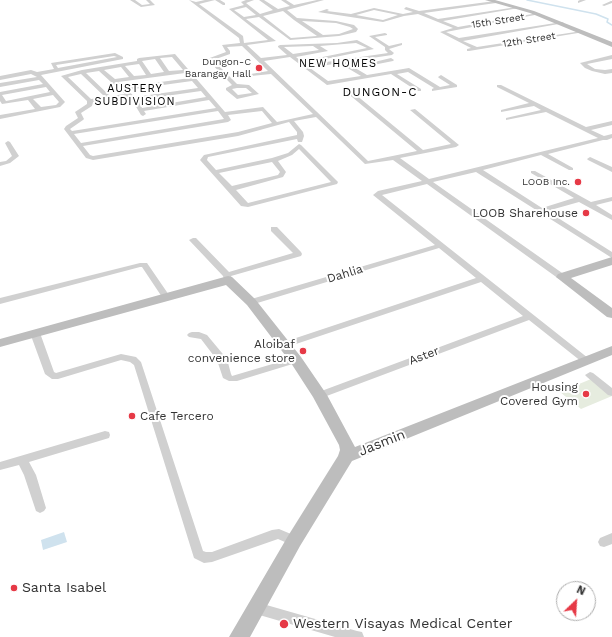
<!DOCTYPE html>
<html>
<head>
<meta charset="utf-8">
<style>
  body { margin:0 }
  #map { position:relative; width:612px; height:637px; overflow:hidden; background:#fff; font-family:"Work Sans",sans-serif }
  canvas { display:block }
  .north { position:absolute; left:556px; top:581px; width:40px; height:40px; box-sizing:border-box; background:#fff; border:1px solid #adadad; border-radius:50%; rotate:25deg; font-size:11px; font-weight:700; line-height:16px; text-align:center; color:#333 }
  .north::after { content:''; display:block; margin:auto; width:14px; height:18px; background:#e63946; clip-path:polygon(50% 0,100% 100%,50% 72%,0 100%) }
</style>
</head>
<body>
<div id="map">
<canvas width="612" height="637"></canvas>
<div class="north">N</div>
</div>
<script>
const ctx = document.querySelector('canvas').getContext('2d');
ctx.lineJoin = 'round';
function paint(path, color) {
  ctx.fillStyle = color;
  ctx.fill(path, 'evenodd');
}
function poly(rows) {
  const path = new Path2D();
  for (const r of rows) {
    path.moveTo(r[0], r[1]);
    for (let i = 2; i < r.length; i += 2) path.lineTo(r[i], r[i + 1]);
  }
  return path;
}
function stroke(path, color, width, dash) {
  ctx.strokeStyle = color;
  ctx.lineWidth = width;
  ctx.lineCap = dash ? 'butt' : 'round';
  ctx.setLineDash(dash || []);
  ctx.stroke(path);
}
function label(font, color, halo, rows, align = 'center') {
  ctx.font = font + ' "Work Sans",sans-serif';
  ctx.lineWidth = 4;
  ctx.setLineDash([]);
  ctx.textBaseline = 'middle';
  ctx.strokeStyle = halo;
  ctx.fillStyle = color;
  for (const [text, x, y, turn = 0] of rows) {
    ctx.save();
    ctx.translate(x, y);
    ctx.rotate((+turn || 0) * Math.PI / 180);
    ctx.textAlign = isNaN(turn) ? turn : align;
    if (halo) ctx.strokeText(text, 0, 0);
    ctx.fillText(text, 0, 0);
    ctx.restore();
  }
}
paint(poly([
  [591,379,612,396,581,409,560,392]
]), '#e6ecdf');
paint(poly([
  [64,532,67,542,43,550,41,540]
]), '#cfe2ee');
stroke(poly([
  [527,0,596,14,608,19,607,22,612,25]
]), '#cfe2ee', 1.5);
paint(poly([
  [130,0,135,0,142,5,150,4,146,0,150,0,155,5,141,7,130,0],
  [189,0,196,2,205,0,220,0,225,3,225,5,223,5,215,0,199,4,243,36,244,43,268,40,229,9,244,5,241,2,246,0,254,0,246,3,260,14,273,10,259,0,264,0,278,9,290,6,281,0,286,0,294,5,317,0,324,0,287,10,297,18,336,21,354,25,358,29,356,32,339,36,290,40,259,17,246,19,276,41,247,45,261,58,287,55,278,47,278,46,280,45,337,43,357,40,374,49,306,63,303,61,367,48,356,43,320,46,328,51,296,57,306,65,388,53,385,50,385,47,369,36,385,33,387,34,387,35,375,37,389,46,402,43,402,45,389,49,394,53,392,55,345,62,367,75,409,68,440,87,450,85,439,78,438,77,441,75,457,85,457,87,432,91,432,89,434,88,408,72,397,74,421,89,421,91,417,91,391,74,327,85,290,57,264,61,368,161,417,151,346,92,346,90,350,90,423,150,451,144,410,110,415,109,459,145,456,147,400,158,429,179,598,138,546,112,506,120,506,118,541,110,534,106,501,112,501,110,529,103,497,87,497,85,501,85,586,127,612,121,612,125,591,130,604,136,612,134,612,138,607,140,603,140,548,154,573,168,573,170,569,170,541,155,483,170,542,208,574,198,531,173,531,171,535,171,591,202,612,197,612,201,596,205,612,215,612,220,579,202,547,211,612,252,612,258,476,172,433,182,565,275,566,277,565,279,559,279,427,184,382,195,588,358,590,360,588,362,582,362,529,320,324,397,316,397,315,395,316,393,523,316,481,282,287,347,281,347,279,345,281,343,476,278,439,248,254,304,248,304,247,302,248,300,435,245,373,195,378,191,422,181,393,160,365,164,316,117,294,121,303,132,304,136,302,142,298,142,297,139,208,157,207,160,216,170,272,158,288,153,299,144,301,145,338,182,337,184,248,207,241,206,200,160,204,155,297,135,297,132,289,122,238,136,93,160,86,158,64,129,66,126,78,118,75,112,87,104,87,101,61,76,82,70,137,61,137,59,139,58,175,54,225,112,263,107,277,122,313,114,271,74,251,76,251,74,268,71,242,46,227,47,230,51,230,54,213,60,237,84,249,85,259,94,237,99,226,90,226,88,232,85,207,59,226,52,222,45,240,43,239,38,189,0],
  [246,7,256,15,244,17,234,10,246,7],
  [283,11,294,20,317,36,291,38,263,16,283,11],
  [302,21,336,23,350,27,353,29,339,34,323,35,302,21],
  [313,46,319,50,293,54,284,47,313,46],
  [172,57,183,70,169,71,160,58,172,57],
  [155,59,164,72,151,74,142,61,155,59],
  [339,63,361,76,328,81,310,68,339,63],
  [139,64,146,75,134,76,125,66,139,64],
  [121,67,129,77,115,79,104,70,121,67],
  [99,71,111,82,125,94,110,96,86,73,99,71],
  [185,73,190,78,124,87,118,82,185,73],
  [81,74,105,97,91,99,68,77,81,74],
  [192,81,198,88,135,97,127,90,192,81],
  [237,88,246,88,252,93,238,95,232,89,237,88],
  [201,91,206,97,142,108,138,100,201,91],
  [128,97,132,100,141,115,143,116,146,114,144,111,209,100,216,108,72,131,70,129,83,120,84,119,81,113,92,106,93,102,128,97],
  [218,111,224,119,81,143,74,134,218,111],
  [262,111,272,123,238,132,93,156,90,155,83,146,228,122,231,120,228,115,262,111],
  [299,149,331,182,248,203,236,190,283,177,286,172,278,161,292,155,299,149],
  [272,162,280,172,278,175,232,186,219,173,272,162],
  [580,0,586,0,578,3,578,1,580,0],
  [495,1,496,3,424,13,438,19,517,7,519,8,443,21,458,27,538,13,540,14,446,32,459,38,562,22,564,23,463,41,477,47,582,31,584,32,469,51,467,51,467,49,471,48,440,32,453,28,418,14,404,16,383,22,318,12,327,9,329,10,327,11,351,14,374,8,403,14,413,12,404,9,406,7,419,11,495,1],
  [374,10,398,15,383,20,356,15,374,10],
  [611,1,612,1,612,3,604,6,602,5,611,1],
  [115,53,123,57,123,59,41,75,65,102,60,107,0,119,0,115,35,109,28,100,2,104,0,101,0,92,43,84,39,80,0,87,0,83,37,77,31,74,0,80,0,76,31,70,37,72,54,69,51,63,115,53],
  [114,56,117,57,58,68,56,65,114,56],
  [46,87,50,92,6,101,2,95,46,87],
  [53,95,59,102,56,105,41,107,33,99,53,95],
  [612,55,612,59,587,64,595,69,605,70,612,69,612,73,605,74,592,71,585,68,580,63,612,55],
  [391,58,394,60,393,61,373,65,370,63,391,58],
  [8,141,10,142,19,156,10,163,0,166,0,162,6,161,12,156,5,143,8,141],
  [590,157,612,167,612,172,588,160,587,159,590,157],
  [271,227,277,227,301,252,302,254,301,256,231,276,232,280,228,283,225,282,223,276,189,240,193,238,196,238,229,272,293,253,271,231,271,227],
  [140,263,147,263,171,298,170,300,164,300,142,267,140,267,0,304,0,298,140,263],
  [35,330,40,333,54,372,56,373,121,354,136,357,141,362,203,551,206,552,212,552,272,530,279,529,298,537,300,541,298,545,294,546,278,539,212,562,204,563,194,558,134,365,130,362,121,360,58,379,52,379,45,374,30,333,35,330],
  [192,332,199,332,207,335,227,359,231,374,232,376,296,357,301,360,299,362,237,381,229,381,223,378,217,360,201,339,189,337,187,335,189,333,192,332],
  [590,372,593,373,612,388,612,396,608,395,587,377,585,375,590,372],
  [105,431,109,432,110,435,109,438,29,462,36,475,46,508,44,511,40,513,36,511,24,475,19,465,0,470,0,462,105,431],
  [612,533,612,544,604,547,600,546,598,542,600,538,612,533],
  [256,602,357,631,362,632,364,637,335,637,256,614,251,612,249,608,251,604,256,602]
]), '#d0d0d0');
paint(poly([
  [485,0,495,0,534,11,612,42,612,47,530,13,485,0],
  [612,257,612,265,571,278,612,308,612,318,607,317,556,277,558,274,612,257],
  [228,276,232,277,255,299,301,357,327,395,355,447,612,346,612,355,352,461,300,546,250,637,229,637,288,536,338,456,340,450,339,445,313,397,291,363,247,305,226,285,0,347,0,339,228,276]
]), '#bdbdbd');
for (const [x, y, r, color] of [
  [259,68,4,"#e63946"],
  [578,182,4,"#e63946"],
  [586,213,4,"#e63946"],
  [303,351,4,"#e63946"],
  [586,394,4,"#e63946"],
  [132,416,4,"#e63946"],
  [14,588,4,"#e63946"],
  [284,624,5,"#e63946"]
]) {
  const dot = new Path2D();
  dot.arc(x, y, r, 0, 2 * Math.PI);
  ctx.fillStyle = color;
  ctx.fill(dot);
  stroke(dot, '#fff', 1.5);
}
label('10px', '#333', '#fff', [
  ["15th Street",498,21,-9],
  ["12th Street",529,40,-9]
]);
label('10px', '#333', '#fff', [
  ["Dungon-C",251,62],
  ["Barangay Hall",251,74],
  ["LOOB Inc.",570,182]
], 'right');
ctx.letterSpacing = '1px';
label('11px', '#000', '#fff', [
  ["NEW HOMES",338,64],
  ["AUSTERY",135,89],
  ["SUBDIVISION",135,102]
]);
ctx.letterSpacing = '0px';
ctx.letterSpacing = '1px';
label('12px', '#000', '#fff', [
  ["DUNGON-C",380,92]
]);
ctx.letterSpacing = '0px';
label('12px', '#333', '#fff', [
  ["LOOB Sharehouse",578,213],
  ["Aloibaf",295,344],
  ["convenience store",295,358],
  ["Housing",578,387],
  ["Covered Gym",578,401],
  ["Cafe Tercero",140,416,"left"]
], 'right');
label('12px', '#333', '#fff', [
  ["Dahlia",345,274,-17],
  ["Aster",424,356,-21]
]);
label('14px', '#333', '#fff', [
  ["Jasmin",382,443,-22]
]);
label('14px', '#333', '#fff', [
  ["Santa Isabel",22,588],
  ["Western Visayas Medical Center",293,624]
], 'left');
</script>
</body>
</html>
